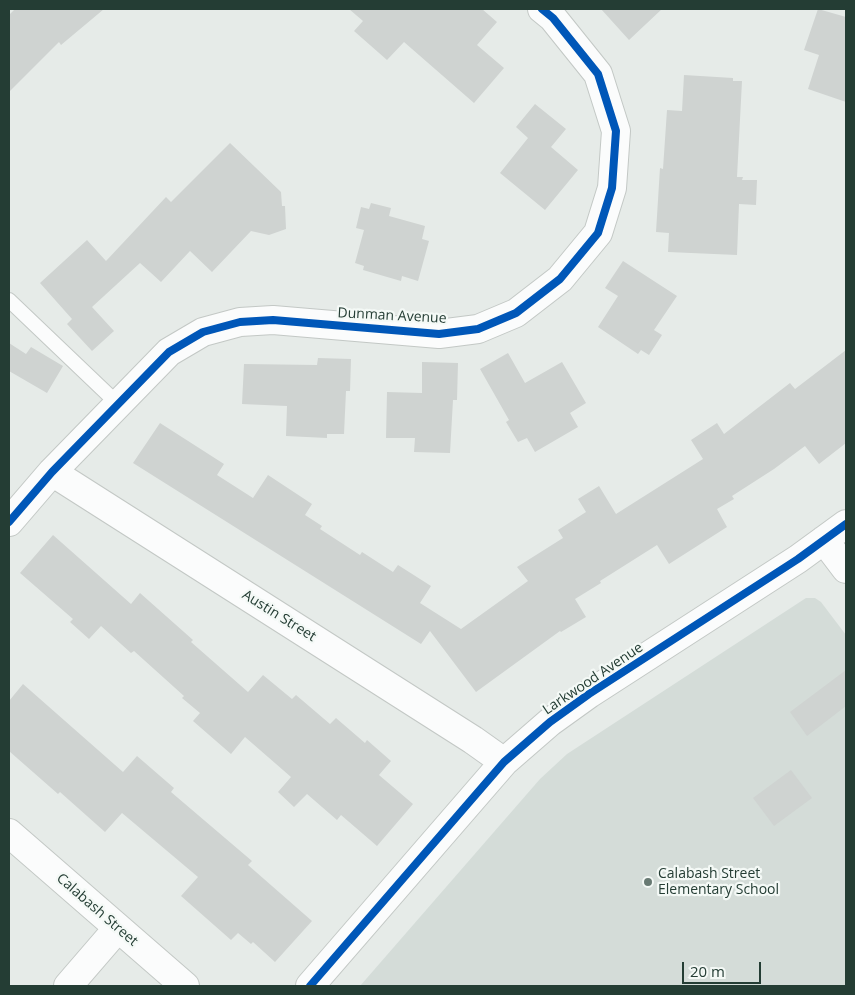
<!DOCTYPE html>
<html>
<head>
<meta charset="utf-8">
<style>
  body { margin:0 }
  #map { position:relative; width:855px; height:995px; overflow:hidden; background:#e6ebe8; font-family:"Open Sans",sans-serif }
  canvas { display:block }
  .frame { position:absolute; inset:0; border:10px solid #243d34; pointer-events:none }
  .scale { position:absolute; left:682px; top:962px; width:79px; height:22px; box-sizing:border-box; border:2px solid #243d34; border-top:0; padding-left:6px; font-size:15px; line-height:18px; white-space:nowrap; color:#243d34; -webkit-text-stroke:4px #f4f9f6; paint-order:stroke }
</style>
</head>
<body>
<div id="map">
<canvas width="855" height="995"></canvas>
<div class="frame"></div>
<div class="scale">20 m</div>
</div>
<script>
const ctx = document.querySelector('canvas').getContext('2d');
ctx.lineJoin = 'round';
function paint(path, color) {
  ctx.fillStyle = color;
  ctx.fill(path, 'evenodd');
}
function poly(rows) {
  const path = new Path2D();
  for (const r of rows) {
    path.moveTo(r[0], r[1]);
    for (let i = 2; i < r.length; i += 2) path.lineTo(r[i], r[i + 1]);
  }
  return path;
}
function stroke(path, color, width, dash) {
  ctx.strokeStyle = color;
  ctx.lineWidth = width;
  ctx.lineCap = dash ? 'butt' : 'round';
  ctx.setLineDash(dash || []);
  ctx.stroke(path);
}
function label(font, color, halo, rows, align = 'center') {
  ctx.font = font + ' "Open Sans",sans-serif';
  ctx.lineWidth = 4.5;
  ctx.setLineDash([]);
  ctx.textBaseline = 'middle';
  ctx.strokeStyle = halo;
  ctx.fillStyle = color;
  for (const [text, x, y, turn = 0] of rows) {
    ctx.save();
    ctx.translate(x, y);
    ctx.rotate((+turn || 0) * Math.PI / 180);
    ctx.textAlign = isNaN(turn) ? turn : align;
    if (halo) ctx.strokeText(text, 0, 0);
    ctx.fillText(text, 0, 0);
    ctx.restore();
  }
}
paint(poly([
  [806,598,815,598,821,602,846,635,846,986,360,986,540,779,567,754]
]), '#d4dcd8');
paint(poly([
  [15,9,104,9,61,45,59,42,9,92,9,15],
  [349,9,482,9,497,22,477,45,504,68,474,103,404,42,387,60,354,31,363,21],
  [601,9,662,9,629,40],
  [818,9,846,17,846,102,808,89,819,55,804,50],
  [684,75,733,78,733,81,742,81,737,177,743,177,742,180,757,180,756,205,739,204,737,255,668,252,669,233,656,232,660,168,663,169,667,110,682,111],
  [535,104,566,129,551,147,578,170,545,210,500,173,528,138,516,127],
  [230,143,281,192,282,206,285,206,286,229,269,235,251,231,212,272,190,251,161,282,140,263,92,307,114,331,92,351,67,324,72,319,40,283,87,240,106,261,166,197,171,202],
  [371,203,391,208,389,216,425,226,422,239,429,241,418,281,402,276,401,281,363,270,364,266,355,263,364,230,356,228,361,207,369,209],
  [623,261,677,296,654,330,662,335,649,355,641,350,638,354,598,327,618,296,605,288],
  [9,343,26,354,31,347,63,366,47,393,9,371],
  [846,350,846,443,819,464,805,446,774,469,732,496,734,499,717,509,727,527,669,564,657,545,600,581,601,583,575,599,586,617,561,632,560,631,476,692,430,631,421,644,133,463,160,423,224,464,217,475,253,498,268,475,312,504,305,515,322,526,320,529,360,555,362,552,393,572,398,565,431,586,420,603,461,629,528,581,517,567,563,538,558,530,586,512,578,499,599,486,616,514,703,459,691,440,717,423,724,434,790,383,795,389],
  [508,353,525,383,562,362,586,403,570,413,578,427,535,452,527,438,518,442,506,422,509,420,480,369],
  [318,358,351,359,350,391,346,391,344,434,327,434,327,438,286,436,287,406,242,404,244,364,317,365],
  [422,362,458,363,457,400,453,400,450,453,414,452,415,438,386,438,387,392,422,393],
  [53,535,131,604,140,593,193,640,191,642,248,692,263,675,292,699,296,695,330,724,336,718,365,743,367,740,391,761,379,775,413,804,377,846,341,815,337,820,307,794,294,807,278,792,291,777,245,737,231,754,193,721,200,713,182,698,184,696,134,651,131,653,101,626,89,639,70,622,73,619,20,573],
  [846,670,846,706,807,736,790,712],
  [23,684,123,772,137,756,174,788,171,792,252,861,248,865,312,921,275,962,253,942,251,944,238,933,231,940,181,896,198,877,122,813,105,832,60,792,58,794,9,751,9,701],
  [791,770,812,798,774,826,753,798]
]), '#cfd3d1');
const service = poly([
  [9,300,118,404]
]);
const minor = poly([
  [52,472,473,740,504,762],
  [9,522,52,472,169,352,203,332,240,322,273,320,439,334,478,329,516,313,560,279,598,233,612,188,616,131,598,74,553,18,542,9],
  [824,540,846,569],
  [9,833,185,986],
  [68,986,118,928],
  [310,986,504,762,550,722,589,694,798,559,846,524]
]);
stroke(service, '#c3c8c5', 16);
stroke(minor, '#c3c8c5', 30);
stroke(service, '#fbfcfc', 14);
stroke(minor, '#fbfcfc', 28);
stroke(poly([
  [9,522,52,472,169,352,203,332,240,322,273,320,439,334,478,329,516,313,560,279,598,233,612,188,616,131,598,74,553,18,542,9],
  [310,986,504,762,550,722,589,694,798,559,846,524]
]), '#0057b8', 8);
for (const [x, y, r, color] of [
  [648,882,5,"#687a73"]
]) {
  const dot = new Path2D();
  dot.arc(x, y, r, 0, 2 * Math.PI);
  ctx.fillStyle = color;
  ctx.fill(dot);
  stroke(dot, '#f4f9f6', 2);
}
label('14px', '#243d34', '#f4f9f6', [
  ["Dunman Avenue",392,316,3],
  ["Austin Street",279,616,32],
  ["Larkwood Avenue",593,679,-34],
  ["Calabash Street",97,910,41]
]);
label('14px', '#243d34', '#f4f9f6', [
  ["Calabash Street",658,874],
  ["Elementary School",658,890]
], 'left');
</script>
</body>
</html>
